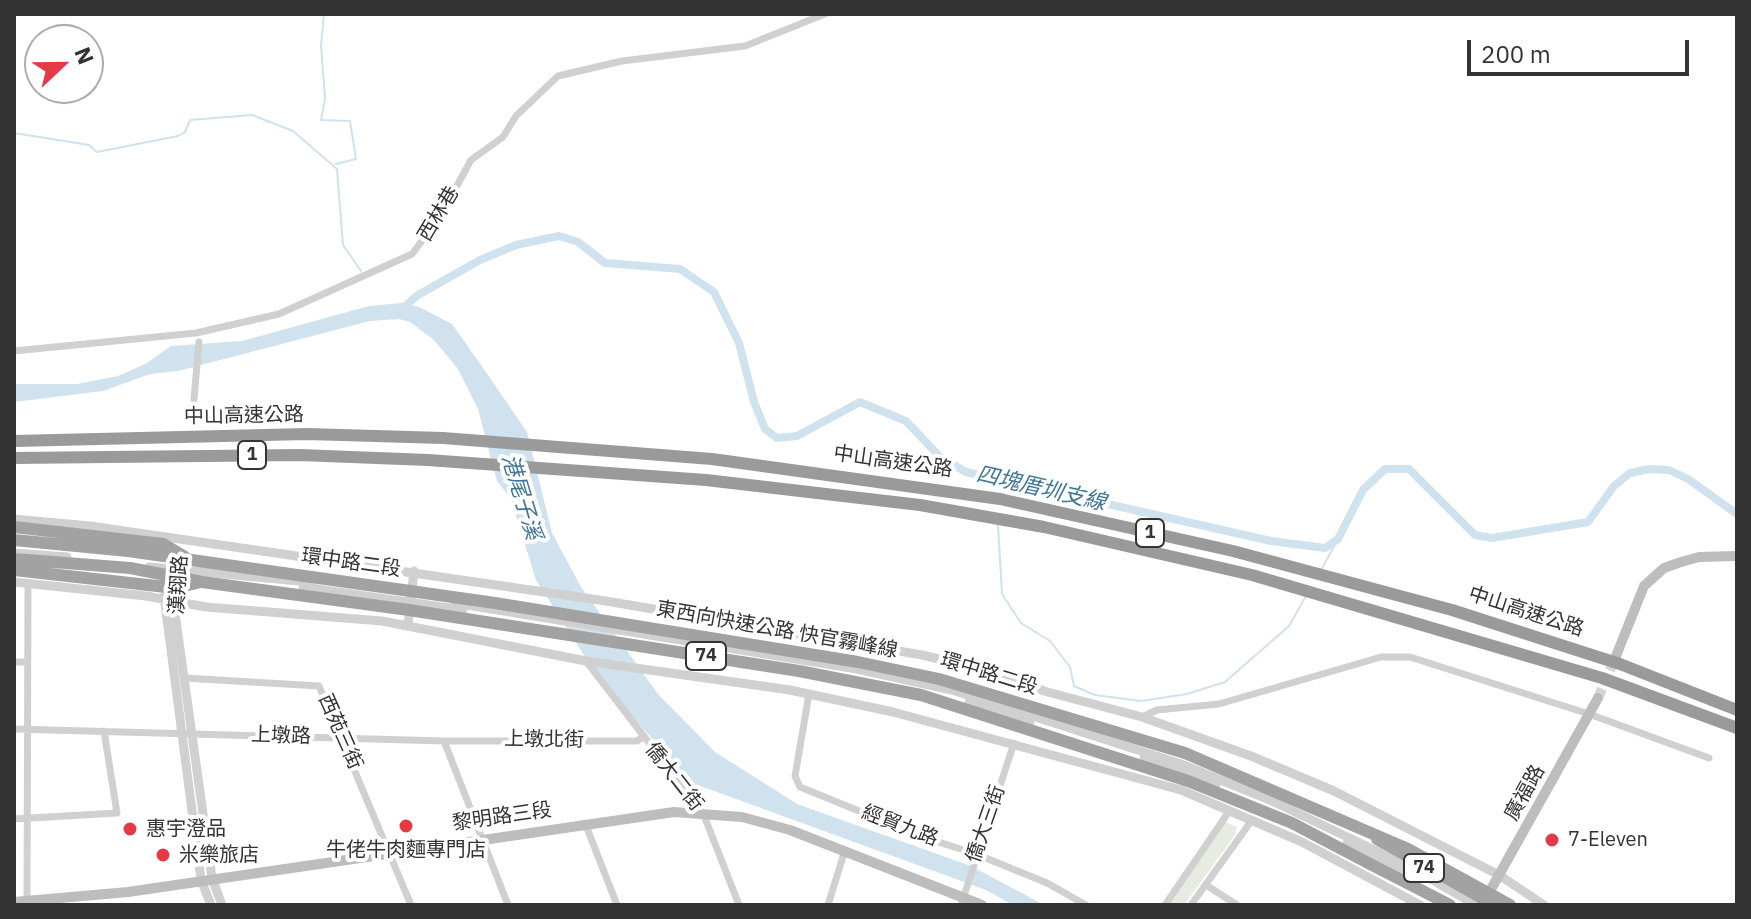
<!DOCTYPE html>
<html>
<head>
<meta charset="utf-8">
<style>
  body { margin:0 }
  #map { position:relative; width:1751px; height:919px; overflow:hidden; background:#fff; font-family:"IBM Plex Sans",sans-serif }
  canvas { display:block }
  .frame { position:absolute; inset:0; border:16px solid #333; pointer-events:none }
  .north { position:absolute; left:24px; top:24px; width:80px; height:80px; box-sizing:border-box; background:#fff; border:2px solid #adadad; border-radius:50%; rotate:68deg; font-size:22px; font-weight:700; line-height:32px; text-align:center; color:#333 }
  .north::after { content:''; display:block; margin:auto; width:28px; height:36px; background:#e63946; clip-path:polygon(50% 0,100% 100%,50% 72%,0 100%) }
  .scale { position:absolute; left:1467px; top:40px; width:222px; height:36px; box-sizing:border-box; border:4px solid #333; border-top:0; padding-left:10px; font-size:24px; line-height:28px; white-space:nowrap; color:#333; -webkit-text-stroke:6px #fff; paint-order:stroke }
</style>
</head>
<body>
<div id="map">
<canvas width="1751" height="919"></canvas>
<div class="frame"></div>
<div class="north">N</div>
<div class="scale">200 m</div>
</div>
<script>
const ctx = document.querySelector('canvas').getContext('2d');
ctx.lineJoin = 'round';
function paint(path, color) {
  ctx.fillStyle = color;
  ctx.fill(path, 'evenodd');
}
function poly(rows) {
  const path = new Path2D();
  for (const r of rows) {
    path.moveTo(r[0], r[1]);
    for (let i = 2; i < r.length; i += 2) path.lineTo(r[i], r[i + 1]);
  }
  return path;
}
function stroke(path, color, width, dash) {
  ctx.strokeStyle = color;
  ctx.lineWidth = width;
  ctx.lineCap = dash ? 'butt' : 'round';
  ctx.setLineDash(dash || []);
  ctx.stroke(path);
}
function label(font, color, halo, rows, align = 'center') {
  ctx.font = font + ' "IBM Plex Sans","Noto Sans TC",sans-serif';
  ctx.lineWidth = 8;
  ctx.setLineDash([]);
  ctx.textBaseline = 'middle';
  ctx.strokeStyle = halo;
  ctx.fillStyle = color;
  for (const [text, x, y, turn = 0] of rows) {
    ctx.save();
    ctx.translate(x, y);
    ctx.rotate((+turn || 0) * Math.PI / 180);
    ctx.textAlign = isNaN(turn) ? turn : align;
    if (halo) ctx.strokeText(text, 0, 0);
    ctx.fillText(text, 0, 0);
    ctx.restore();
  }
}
paint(poly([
  [1225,822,1237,827,1235,835,1184,905,1168,905]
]), '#e6ecdf');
paint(poly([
  [401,303,419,307,452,324,481,365,527,432,552,533,581,587,658,694,715,752,797,804,971,866,1044,905,1013,905,986,890,692,783,601,682,536,580,511,499,497,481,478,409,458,369,434,340,410,322,399,319,370,321,178,371,150,374,103,391,14,402,14,384,77,384,118,376,147,363,171,346,242,341,369,306]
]), '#cfe2ee');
stroke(poly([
  [324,14,321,45,325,99,321,120,350,121,356,159,336,164],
  [14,133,89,145,97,152,178,136,185,132,190,120,252,115,293,131,337,169,343,245,361,271],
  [1003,495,1005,481],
  [998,525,1002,594,1021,623,1050,641,1070,667,1074,686,1095,695,1141,701,1187,694,1225,682,1289,626,1306,596],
  [1321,570,1338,539]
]), '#cfe2ee', 2);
stroke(poly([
  [399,311,418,295,480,260,516,245,559,236,578,242,605,263,680,269,714,292,739,343,754,402,765,429,777,438,797,436,860,402,906,421,940,457,966,472,1271,541,1325,548,1338,539,1363,490,1385,469,1409,469,1475,535,1492,538,1588,522,1614,486,1630,473,1650,469,1669,470,1688,479,1737,514]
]), '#cfe2ee', 8);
stroke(poly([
  [1598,698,1614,661]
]), '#d6d6d6', 10, [10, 5]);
stroke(poly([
  [14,351,196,333,279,314,412,254,440,217,471,160,503,137,516,116,558,76,622,61,745,46,825,14],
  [194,399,199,342],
  [586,661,703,813,739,905],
  [14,662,27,662],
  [184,678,319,686,411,905],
  [809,694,795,776,800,787,923,837,976,854,1047,883,1086,905],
  [1142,717,1157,710,1219,704,1381,657,1410,657,1589,714,1709,758],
  [14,729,444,741,508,905],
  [444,741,637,741,643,737],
  [14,819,117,813,104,731],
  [585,823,617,905],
  [1206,885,1237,905],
  [27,903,28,583],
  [828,905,845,850],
  [961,905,1014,743],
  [1165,905,1230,810],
  [1191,905,1252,820]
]), '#d0d0d0', 7);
stroke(poly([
  [14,519,90,526,606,601,922,655,989,671,1044,691,1142,717,1251,756,1334,791,1499,875,1544,905],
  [14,553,67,557],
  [149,567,310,582],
  [14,582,146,596,206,607,382,621,586,661,790,690,893,712,1181,790,1302,842,1420,905],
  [303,587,463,610],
  [164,596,201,880,211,905],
  [176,597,175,613,212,878,222,905],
  [455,603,857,669,952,690,1181,764,1270,800,1412,868,1476,905],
  [408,625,414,571],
  [969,702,1030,723],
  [1144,758,1216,785],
  [1347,843,1405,872]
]), '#d0d0d0', 9);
stroke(poly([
  [1614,661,1644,586,1664,568,1681,562,1699,557,1737,556],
  [1485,900,1598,698],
  [14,902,128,892,674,812,742,817,790,830,982,905]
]), '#bdbdbd', 10);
stroke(poly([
  [1377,839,1482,898],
  [1370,864,1450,905]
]), '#a2a2a2', 12);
stroke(poly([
  [14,441,307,434,443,438,712,459,1000,499,1233,551,1452,610,1620,664,1737,710],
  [14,458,300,455,428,460,706,480,920,505,1044,527,1252,575,1602,678,1737,728]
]), '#9a9a9a', 12);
stroke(poly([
  [14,527,163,544,185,557],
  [14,540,128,551,495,603,858,662,939,679,1185,753,1408,849,1510,905],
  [14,559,130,568,202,582,409,610,799,671,921,695,1188,781,1292,823,1370,864],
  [14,570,175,588,197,583],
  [1482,898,1492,905]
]), '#a2a2a2', 12);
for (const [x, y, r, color] of [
  [406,826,8,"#e63946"],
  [130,829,8,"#e63946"],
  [1552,840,8,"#e63946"],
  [163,855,8,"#e63946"]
]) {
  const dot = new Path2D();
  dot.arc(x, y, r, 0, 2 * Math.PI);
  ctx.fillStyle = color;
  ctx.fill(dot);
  stroke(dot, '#fff', 3);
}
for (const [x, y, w] of [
  [252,455,28],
  [1150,533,28],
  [706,656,40],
  [1424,868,40]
]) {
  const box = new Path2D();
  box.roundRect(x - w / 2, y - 14, w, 28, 6);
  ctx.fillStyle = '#fff';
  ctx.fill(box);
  stroke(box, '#333', 2);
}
label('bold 18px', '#333', null, [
  ["1",252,455],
  ["1",1150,533],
  ["74",706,656],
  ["74",1424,868]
]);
label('20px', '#333', '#fff', [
  ["西林巷",439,214,-59],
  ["中山高速公路",244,416,-1],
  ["中山高速公路",893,462,8],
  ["環中路二段",351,563,8],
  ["漢翔路",179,585,-86],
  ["中山高速公路",1526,612,18],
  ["東西向快速公路 快官霧峰線",777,630,10],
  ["環中路二段",989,674,17],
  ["西苑三街",340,732,66],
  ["上墩路",281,736,2],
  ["上墩北街",544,740,1],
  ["僑大二街",674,777,52],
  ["廣福路",1525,793,-61],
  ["黎明路三段",502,817,-8],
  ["僑大三街",986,824,-71],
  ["經貿九路",900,826,21]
]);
label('20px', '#333', '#fff', [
  ["惠宇澄品",146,829],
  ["7-Eleven",1568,840],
  ["牛佬牛肉麵專門店",406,850,"center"],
  ["米樂旅店",179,855]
], 'left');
label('italic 22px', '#3f7597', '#fff', [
  ["四塊厝圳支線",1041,489,13],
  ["港尾子溪",521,497,73]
]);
</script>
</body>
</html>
